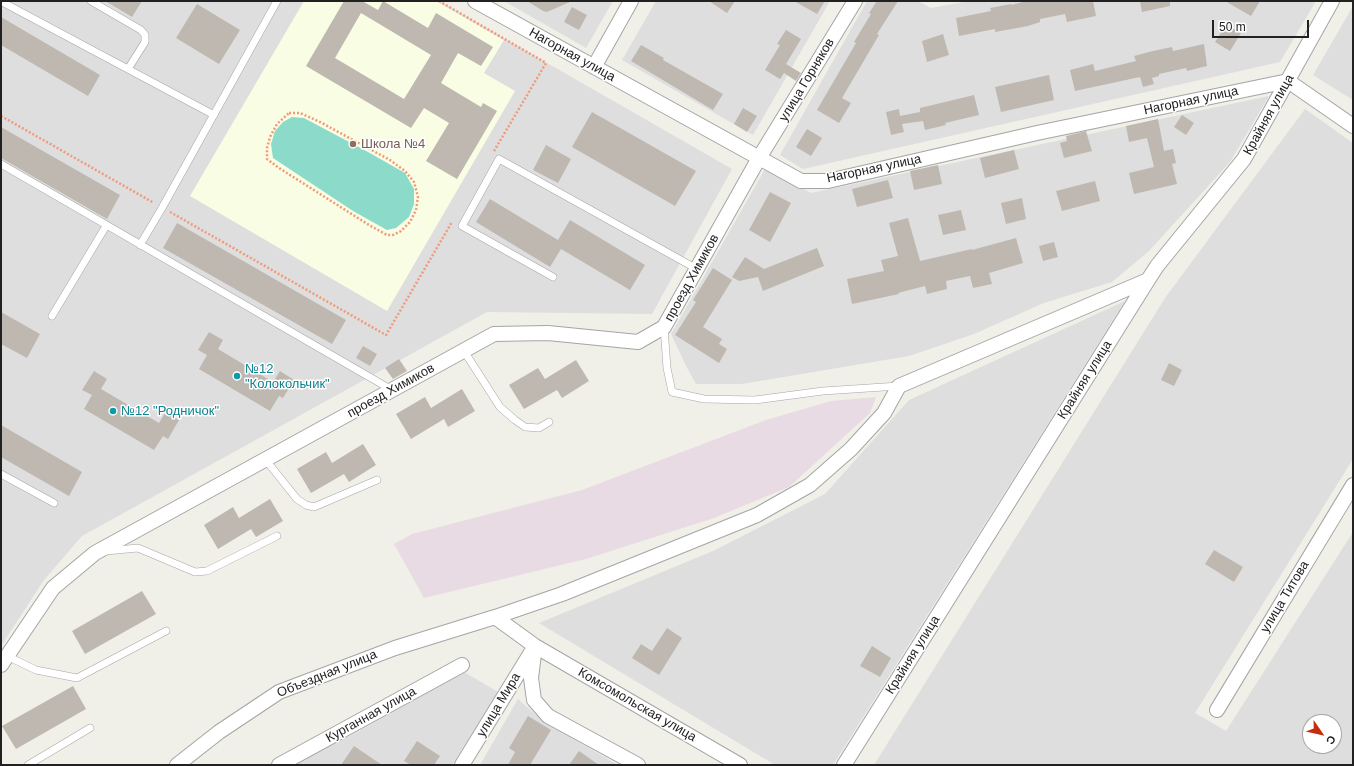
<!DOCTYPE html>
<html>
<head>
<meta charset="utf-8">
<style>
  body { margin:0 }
  #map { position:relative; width:1354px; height:766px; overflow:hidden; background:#f0efe8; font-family:Helvetica,sans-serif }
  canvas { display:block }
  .frame { position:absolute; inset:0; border:2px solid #212121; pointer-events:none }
  .north { position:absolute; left:1302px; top:714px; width:40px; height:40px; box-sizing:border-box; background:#fff; border:1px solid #a6a6a6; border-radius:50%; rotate:124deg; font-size:11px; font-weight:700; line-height:16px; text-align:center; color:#212121 }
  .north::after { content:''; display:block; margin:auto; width:14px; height:18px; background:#c42e0e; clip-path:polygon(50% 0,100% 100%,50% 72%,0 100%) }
  .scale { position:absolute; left:1212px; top:20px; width:97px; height:18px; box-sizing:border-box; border:2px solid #212121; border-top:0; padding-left:5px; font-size:12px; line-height:14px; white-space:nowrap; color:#212121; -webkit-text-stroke:3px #fff; paint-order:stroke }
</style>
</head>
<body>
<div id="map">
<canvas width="1354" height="766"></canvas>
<div class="frame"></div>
<div class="north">С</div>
<div class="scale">50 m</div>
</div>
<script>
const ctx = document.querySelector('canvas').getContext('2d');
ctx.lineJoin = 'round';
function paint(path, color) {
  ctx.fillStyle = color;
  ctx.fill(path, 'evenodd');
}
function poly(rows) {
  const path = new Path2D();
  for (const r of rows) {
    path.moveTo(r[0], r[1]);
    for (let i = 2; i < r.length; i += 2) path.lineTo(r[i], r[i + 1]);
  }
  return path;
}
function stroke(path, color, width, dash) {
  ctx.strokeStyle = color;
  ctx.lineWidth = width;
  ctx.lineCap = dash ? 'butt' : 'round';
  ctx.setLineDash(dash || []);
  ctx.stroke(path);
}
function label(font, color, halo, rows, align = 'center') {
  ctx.font = font + ' Helvetica,sans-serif';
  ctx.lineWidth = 3;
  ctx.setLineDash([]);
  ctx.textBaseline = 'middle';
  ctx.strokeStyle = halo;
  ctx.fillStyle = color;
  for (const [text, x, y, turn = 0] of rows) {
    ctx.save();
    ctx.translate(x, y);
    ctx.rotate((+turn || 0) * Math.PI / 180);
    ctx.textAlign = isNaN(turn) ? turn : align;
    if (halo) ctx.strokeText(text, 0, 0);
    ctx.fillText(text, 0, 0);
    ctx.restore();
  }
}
paint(poly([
  [1,1,439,1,732,169,652,314,487,312,82,536,44,580,1,646],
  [504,1,613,1,586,48],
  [656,1,830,1,753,135,622,60],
  [867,1,918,1,931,8,969,1,1316,1,1280,62,803,169,780,155],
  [1353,6,1353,100,1313,75],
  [1269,96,1230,162,1149,251,1112,282,1044,303,974,334,909,356,742,384,696,384,686,366,671,334,765,169,811,193],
  [1305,109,1353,143,1353,459,1195,713,1226,731,1353,532,1353,765,874,765,1165,298],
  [1310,722,1334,722,1334,746,1310,746],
  [1125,301,833,765,775,765,539,623,713,551,825,494,909,400],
  [464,672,498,692,452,765,296,765,302,759,352,735],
  [518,699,544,722,618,765,480,765]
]), '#dfdede');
paint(poly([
  [876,397,870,413,789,487,714,518,586,559,424,598,394,544,412,534,582,490,766,420,831,401]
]), '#e9dbe4');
paint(poly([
  [304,1,436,1,504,40,484,73,515,91,387,311,190,196]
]), '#f9fde4');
paint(poly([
  [292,117,304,118,368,152,405,173,414,189,414,204,409,217,396,228,387,230,353,211,273,158,271,144,275,131,283,122]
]), '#8cdac9');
paint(poly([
  [105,1,142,1,132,17],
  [344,1,362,1,378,10,383,1,428,28,436,13,493,47,481,66,458,53,441,83,481,107,483,103,497,111,457,179,426,161,449,123,424,108,411,128,306,66],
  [361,13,431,55,404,99,335,58],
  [527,1,572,1,547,12,543,11],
  [709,1,735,1,727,13],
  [794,1,825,1,817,14],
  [877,1,898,1,877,34,879,35,842,98,851,103,839,123,817,110,856,43,854,42,871,14,869,13],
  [1027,1,1093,1,1096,16,1067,22,1065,14,1040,19,1040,22,1028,26,995,32,995,29,959,36,956,18,991,11,990,8,1011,4,1011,5],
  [1140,1,1170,1,1170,6,1142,12],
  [1225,1,1260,1,1251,16],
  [197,4,240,30,219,64,176,38],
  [572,7,587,15,579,30,564,22],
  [1,17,100,75,88,96,1,45],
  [1226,25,1241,33,1230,51,1215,42],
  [786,30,801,39,786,64,801,73,796,81,784,73,780,79,765,70,780,45,777,44],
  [943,34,949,55,927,62,922,41],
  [1204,44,1207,66,1187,71,1186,68,1159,74,1159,76,1152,78,1154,84,1143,87,1140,77,1075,91,1070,70,1093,64,1095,71,1136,61,1134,56,1153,51,1172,47,1173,51],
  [641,45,664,58,663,60,723,94,713,110,631,61],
  [1049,75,1054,100,1001,112,995,87],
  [974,95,979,115,945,123,946,125,925,130,923,121,902,124,904,132,891,135,886,112,899,109,900,116,920,112,920,108],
  [743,108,757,116,747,132,734,124],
  [592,112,696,171,675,206,572,147],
  [1182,115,1194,123,1186,135,1174,127],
  [1158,119,1164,151,1173,149,1176,163,1172,164,1177,184,1134,194,1129,173,1154,167,1147,138,1129,142,1126,126],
  [1,127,120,195,107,219,1,158],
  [807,129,822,138,811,156,796,147],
  [1086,131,1092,151,1064,158,1060,143,1067,141,1066,136],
  [546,145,571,159,558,183,533,170],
  [1014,150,1019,169,985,178,980,158],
  [938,165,942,184,914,190,910,171],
  [888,180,893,198,857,207,852,189],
  [1095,181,1100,201,1062,211,1056,191],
  [770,192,791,203,770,242,749,230],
  [1022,198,1026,219,1006,224,1001,203],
  [490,199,558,240,570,220,645,265,630,290,561,249,550,267,476,222],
  [961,210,966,230,943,235,938,215],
  [908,218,920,261,972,249,972,250,1016,238,1023,263,989,273,992,284,973,288,970,276,946,281,947,289,927,294,925,286,898,293,899,294,852,304,847,279,884,271,881,260,898,256,889,223],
  [177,223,346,320,332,344,163,248],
  [1054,242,1058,257,1043,261,1039,246],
  [817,248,824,266,763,291,758,277,739,281,732,277,745,257,764,269],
  [713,268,732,280,703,327,722,339,719,344,727,349,719,363,675,335,696,302,693,300],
  [1,312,40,334,27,358,1,344],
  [209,332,223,340,218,349,273,382,280,371,294,380,283,398,279,396,270,411,199,369,207,355,198,350],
  [363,346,377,354,370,366,356,358],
  [399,359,407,371,393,379,385,368],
  [576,360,589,381,562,398,557,390,524,409,509,385,538,368,545,379],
  [1169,363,1182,370,1174,386,1161,380],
  [94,371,107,379,101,389,159,423,165,413,179,420,168,439,163,436,154,450,84,409,92,395,82,390],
  [462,389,475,411,448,427,444,419,411,439,396,414,425,397,431,408],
  [1,425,82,472,69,496,1,457],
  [363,444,376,465,349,482,344,474,311,493,297,469,326,452,332,463],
  [270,499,283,521,256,537,251,529,218,549,204,525,233,507,239,518],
  [1214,550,1243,567,1234,582,1205,564],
  [142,591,156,614,85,654,72,631],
  [667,628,682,638,659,675,632,658,641,644,652,651],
  [872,646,891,658,880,677,860,666],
  [73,686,86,709,16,749,2,726],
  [528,716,551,730,530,765,508,765,515,752,509,748],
  [417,741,440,756,434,765,411,765,404,761],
  [354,746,382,765,341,765],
  [579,751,599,765,569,765]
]), '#beb8b1');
const lane = poly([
  [91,1,141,30,145,35,145,42,128,69],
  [4,3,214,115],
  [1,164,392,390],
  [140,245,162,208,277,1],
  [553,277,462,226,499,159,697,269],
  [52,316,106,226],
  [664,327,667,368,672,392,704,399,755,400,823,391,899,386],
  [464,351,500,407,515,420,525,427,539,428,549,422],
  [265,459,297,499,306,505,314,507,377,480],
  [1,474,54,503],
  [106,551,138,548,195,572,207,571,277,536],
  [7,656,36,670,77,678,166,631],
  [28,765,90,728]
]);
const street = poly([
  [475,1,801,181,828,181,1037,133,1288,81,1353,126],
  [594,67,631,1],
  [535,646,531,678,534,700,548,716,638,765],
  [1,665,53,588,95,553,494,334,548,333,638,342,664,327,759,158,855,1],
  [1217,710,1353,485],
  [177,765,219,732,279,692,395,648,495,617],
  [279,765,462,665],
  [462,765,532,651],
  [740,765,535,646,495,617,562,594,757,515,810,485,851,449,884,413,899,386,1148,280],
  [844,765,1148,280,1157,266,1244,159,1332,1]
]);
stroke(lane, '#a5a5a5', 8);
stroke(street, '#a5a5a5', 16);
stroke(poly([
  [439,1,546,63,494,151],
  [289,113,300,113,320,122,390,160,405,171,414,182,418,197,416,210,410,222,401,231,393,235,387,235,369,225,279,168,267,159,267,148,270,137,277,124,289,113],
  [1,116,154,203],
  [170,212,386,335,452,222]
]), '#f19a79', 2.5, [2, 2]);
stroke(lane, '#fff', 7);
stroke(street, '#fff', 14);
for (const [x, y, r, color] of [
  [353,144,4,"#8d6e63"],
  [237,376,4,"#0f9aa8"],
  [113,411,4,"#0f9aa8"]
]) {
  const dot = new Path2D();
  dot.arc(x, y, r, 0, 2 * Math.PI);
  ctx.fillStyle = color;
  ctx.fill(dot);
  stroke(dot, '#fff', 1.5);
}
label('13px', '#212121', '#fff', [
  ["Нагорная улица",572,55,29],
  ["улица Горняков",807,80,-59],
  ["Нагорная улица",1191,101,-12],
  ["Крайняя улица",1269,115,-61],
  ["Нагорная улица",874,169,-12],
  ["проезд Химиков",692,278,-61],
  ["Крайняя улица",1085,380,-58],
  ["проезд Химиков",391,391,-29],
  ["улица Титова",1285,597,-59],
  ["Крайняя улица",913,655,-58],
  ["Объездная улица",327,674,-22],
  ["улица Мира",499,705,-59],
  ["Комсомольская улица",637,705,30],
  ["Курганная улица",371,715,-29]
]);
label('13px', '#785e54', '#fff', [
  ["Школа №4",361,144]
], 'left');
label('13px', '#0d838f', '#fff', [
  ["№12",245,369],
  ["\"Колокольчик\"",245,384],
  ["№12 \"Родничок\"",121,411]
], 'left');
</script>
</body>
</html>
